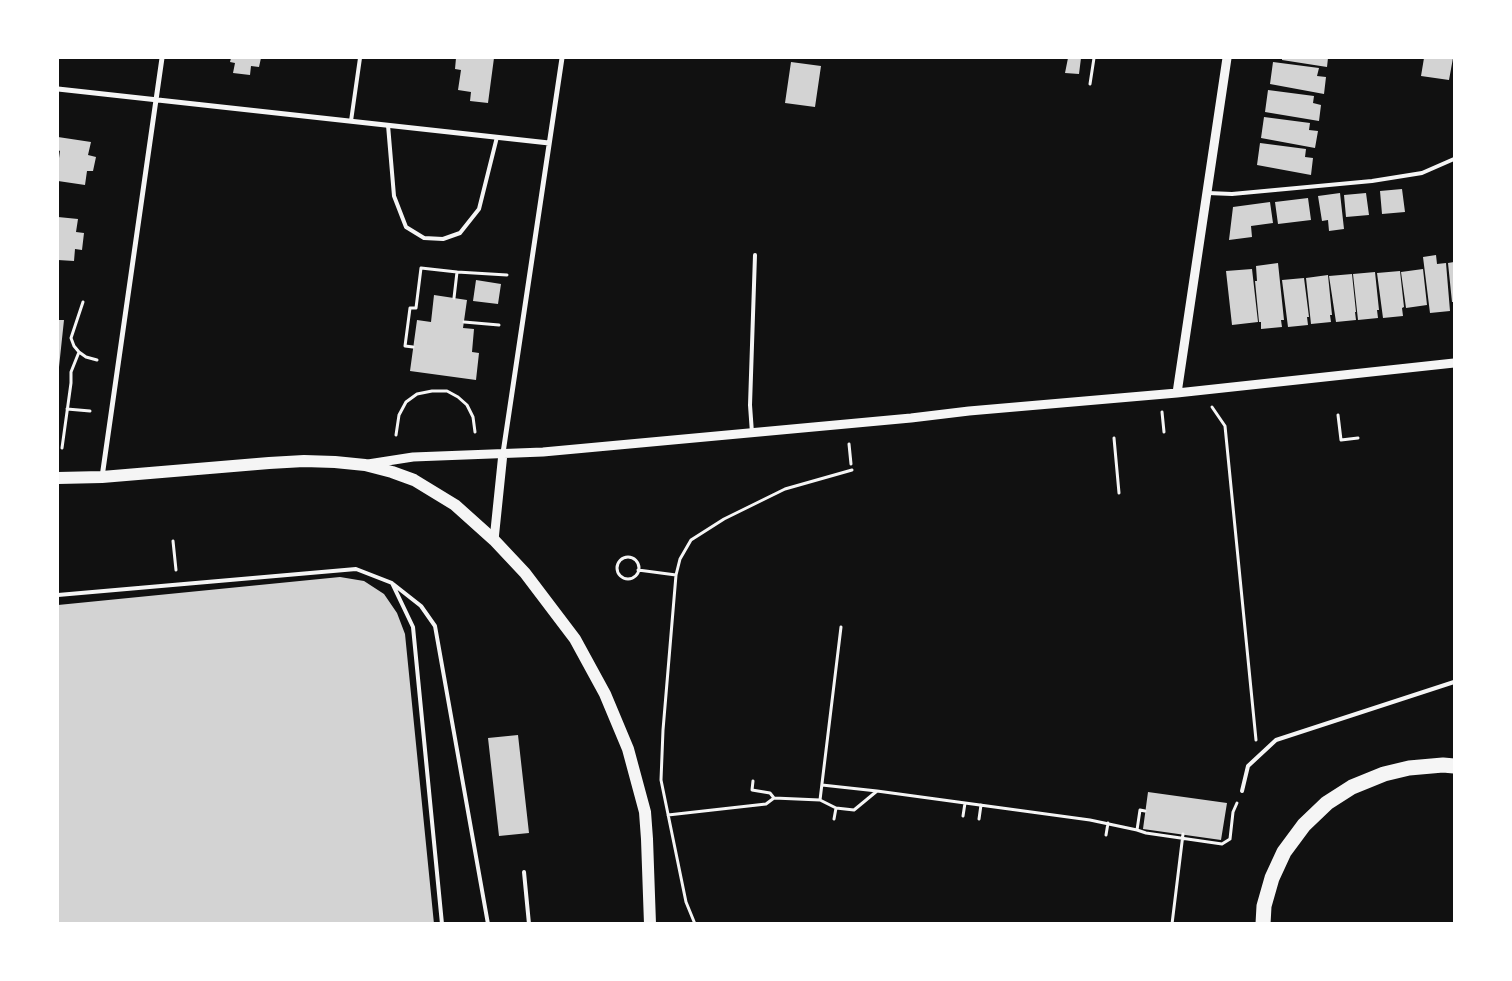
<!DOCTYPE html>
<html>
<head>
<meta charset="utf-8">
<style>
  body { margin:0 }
  #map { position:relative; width:1512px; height:981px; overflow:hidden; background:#111; font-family:"Roboto Condensed",sans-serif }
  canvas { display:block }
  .frame { position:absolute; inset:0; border:59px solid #fff; pointer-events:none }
</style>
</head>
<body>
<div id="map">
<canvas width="1512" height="981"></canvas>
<div class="frame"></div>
</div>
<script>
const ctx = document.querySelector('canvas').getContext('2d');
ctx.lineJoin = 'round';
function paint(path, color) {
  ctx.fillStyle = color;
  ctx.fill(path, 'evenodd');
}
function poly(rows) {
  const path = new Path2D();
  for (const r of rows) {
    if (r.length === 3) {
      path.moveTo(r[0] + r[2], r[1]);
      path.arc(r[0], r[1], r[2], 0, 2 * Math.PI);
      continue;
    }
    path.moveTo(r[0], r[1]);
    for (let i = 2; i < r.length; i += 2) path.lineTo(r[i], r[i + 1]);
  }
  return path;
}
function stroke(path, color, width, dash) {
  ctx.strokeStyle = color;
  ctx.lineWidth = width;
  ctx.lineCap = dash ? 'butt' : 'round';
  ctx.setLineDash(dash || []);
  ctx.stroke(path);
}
paint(poly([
  [231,58,261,58,259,67,251,66,250,75,233,73,235,63,230,62],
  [456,58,494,58,488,103,470,101,471,92,458,90,461,70,455,69],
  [1068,58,1081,58,1079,74,1065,73],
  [1282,58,1328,58,1327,67,1282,60],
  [1424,58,1453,58,1449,80,1421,76],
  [791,62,821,66,815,107,785,103],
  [1273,62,1319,68,1317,76,1326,77,1324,94,1270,84],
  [1268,90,1314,96,1313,103,1321,105,1319,121,1265,112],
  [1264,117,1310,123,1309,130,1318,131,1315,148,1261,138],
  [58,137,91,142,88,155,96,157,93,171,87,171,85,185,58,181,58,165,60,151,58,150],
  [1260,143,1306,149,1305,157,1313,158,1311,175,1257,165],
  [1402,189,1405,212,1382,214,1380,191],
  [1340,193,1344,229,1329,231,1328,220,1322,221,1318,196],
  [1366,193,1369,215,1346,217,1344,195],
  [1308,198,1311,220,1278,224,1275,202],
  [1270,202,1273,223,1251,226,1252,237,1229,240,1233,207],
  [58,217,78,219,76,232,84,233,82,250,75,249,74,261,58,260],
  [1436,255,1437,264,1446,263,1450,311,1430,313,1423,257],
  [1454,262,1454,302,1452,302,1448,263],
  [1278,263,1284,320,1281,320,1282,327,1261,329,1261,322,1259,322,1255,281,1257,281,1256,266],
  [1252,269,1258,322,1232,325,1226,271],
  [1423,269,1427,305,1406,308,1401,272],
  [1400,271,1404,307,1402,308,1403,316,1383,318,1377,273],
  [1375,272,1379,310,1377,310,1378,318,1358,320,1353,274],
  [1352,274,1356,312,1355,312,1356,320,1336,322,1329,276],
  [1328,275,1332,315,1330,315,1331,322,1311,324,1306,278],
  [1304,278,1309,317,1307,317,1308,325,1288,327,1282,280],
  [476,280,501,284,498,304,473,301],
  [434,295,467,300,463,328,474,329,472,352,479,353,476,380,410,371,417,320,431,322],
  [58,320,64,320,59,367,58,367],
  [340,577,364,581,384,594,397,613,405,634,434,924,58,924,58,605],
  [518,735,529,833,499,836,488,738],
  [1148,792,1227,803,1221,840,1143,829]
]), '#d3d3d3');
stroke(poly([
  [1090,84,1094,58],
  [454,298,457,272],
  [83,302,71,338,74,346,79,352,86,357,97,360],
  [464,322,499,325],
  [413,347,405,346,410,308,416,308,421,268,457,272,507,275],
  [1212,407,1225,426,1256,740],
  [67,409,90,411],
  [1162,412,1164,432],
  [1338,415,1341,440,1358,438],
  [396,435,399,415,406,402,417,394,432,391,447,391,458,397,467,405,473,417,475,432],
  [1114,438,1119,493],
  [849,444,851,464],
  [62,448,71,383,71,372,79,352],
  [173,541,176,570],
  [628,568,11],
  [638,570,676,575],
  [753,781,752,790,770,793,774,798],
  [822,785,877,791,1090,820,1137,830,1146,833,1222,844,1230,839,1233,812,1237,803],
  [820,800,841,627],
  [668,815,766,804,774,798,820,800,836,808,854,810,877,791],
  [963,816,965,803],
  [834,819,836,808],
  [979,819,981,805],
  [1137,830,1140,810,1145,811],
  [1106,835,1108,823],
  [695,924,686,902,661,780,663,730,676,575,680,559,691,540,724,519,785,489,852,470],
  [1172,924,1183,834]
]), '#f5f5f5', 3);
stroke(poly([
  [351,121,360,58],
  [388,125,394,196,406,227,424,238,443,239,460,233,479,209,497,137],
  [1208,193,1232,194,1372,181,1422,173,1454,159],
  [752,433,750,405,755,255],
  [393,584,421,606,435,626,488,924],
  [58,595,356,569,392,583,413,627,442,924],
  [1242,791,1248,766,1276,740,1454,682],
  [524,872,529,924]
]), '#f5f5f5', 4);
stroke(poly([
  [58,89,549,143],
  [503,453,562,58],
  [102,477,162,58]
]), '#f5f5f5', 5);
stroke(poly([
  [1177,393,1227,58],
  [368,464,413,457,543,452,911,418,969,411,1177,393,1454,363],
  [494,540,503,453]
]), '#f5f5f5', 9);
stroke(poly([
  [58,478,102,477,269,463,304,461,335,462,365,465,392,472,414,480,455,505,494,540,525,573,575,639,605,694,628,749,645,812,647,839,650,924]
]), '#f5f5f5', 12);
stroke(poly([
  [1263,924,1264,906,1272,878,1284,852,1304,825,1327,803,1352,787,1384,774,1409,768,1443,765,1454,766]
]), '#f5f5f5', 15);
</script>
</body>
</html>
